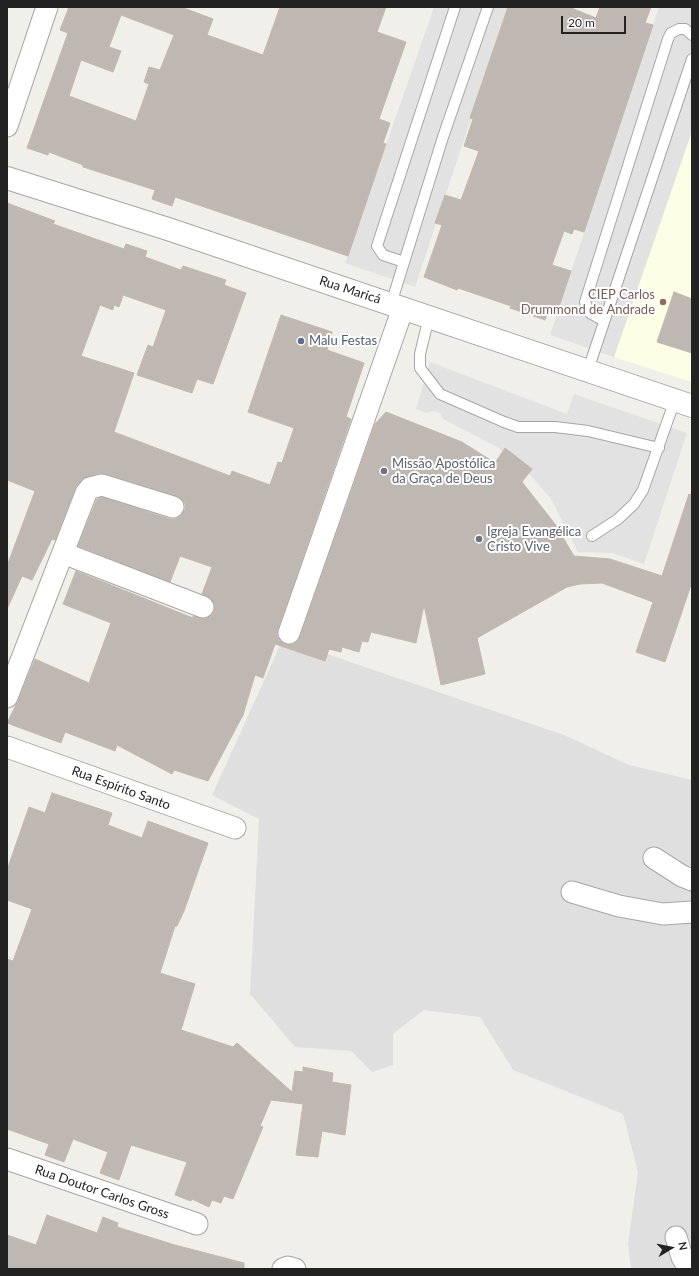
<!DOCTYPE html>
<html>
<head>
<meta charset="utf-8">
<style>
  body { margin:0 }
  #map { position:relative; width:699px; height:1276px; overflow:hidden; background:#f1efe9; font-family:Lato,sans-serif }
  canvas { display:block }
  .frame { position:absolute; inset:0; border:8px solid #222; pointer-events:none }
  .north { position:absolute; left:651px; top:1228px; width:40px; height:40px; -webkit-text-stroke:3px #fff; paint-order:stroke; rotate:80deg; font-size:11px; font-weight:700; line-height:16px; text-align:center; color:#222 }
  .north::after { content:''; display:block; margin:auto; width:14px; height:18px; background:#222; clip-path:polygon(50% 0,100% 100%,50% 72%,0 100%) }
  .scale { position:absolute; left:561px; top:16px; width:65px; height:18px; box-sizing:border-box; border:2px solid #222; border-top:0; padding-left:5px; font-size:12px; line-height:14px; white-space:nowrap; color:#222; -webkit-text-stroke:3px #fff; paint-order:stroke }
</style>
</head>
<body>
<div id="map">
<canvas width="699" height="1276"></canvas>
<div class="frame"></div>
<div class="north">N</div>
<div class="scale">20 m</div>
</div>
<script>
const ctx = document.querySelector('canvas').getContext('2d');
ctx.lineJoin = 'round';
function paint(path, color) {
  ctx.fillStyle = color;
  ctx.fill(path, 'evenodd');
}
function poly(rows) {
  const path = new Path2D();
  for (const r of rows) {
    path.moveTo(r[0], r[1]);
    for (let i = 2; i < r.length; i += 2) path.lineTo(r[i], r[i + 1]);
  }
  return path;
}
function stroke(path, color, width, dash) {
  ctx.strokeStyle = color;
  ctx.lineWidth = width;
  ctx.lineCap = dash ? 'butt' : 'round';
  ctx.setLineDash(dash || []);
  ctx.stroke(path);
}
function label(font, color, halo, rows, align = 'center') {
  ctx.font = font + ' Lato,sans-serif';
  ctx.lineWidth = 4;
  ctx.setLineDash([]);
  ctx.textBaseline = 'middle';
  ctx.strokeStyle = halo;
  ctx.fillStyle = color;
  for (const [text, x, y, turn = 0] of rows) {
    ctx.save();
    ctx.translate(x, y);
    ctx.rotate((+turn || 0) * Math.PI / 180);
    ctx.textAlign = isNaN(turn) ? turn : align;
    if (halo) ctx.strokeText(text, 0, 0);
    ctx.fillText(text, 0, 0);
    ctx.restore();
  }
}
paint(poly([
  [283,639,564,735,629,765,692,780,692,1269,631,1269,628,1244,638,1172,623,1114,513,1070,480,1017,424,1010,393,1034,393,1065,372,1072,351,1051,295,1047,250,994,259,819,212,795]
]), '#e0dfdf');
paint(poly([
  [692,131,692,382,614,357]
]), '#fdfee6');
paint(poly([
  [434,7,508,7,415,287,345,263],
  [659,7,692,7,692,131,614,357,550,335],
  [430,362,567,414,574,394,687,433,644,564,612,553,578,552,551,499,532,477,497,447,443,419,441,414,435,411,426,413,416,409]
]), '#e2e2e2');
const building = poly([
  [69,7,181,7,213,19,207,35,263,55,280,7,386,7,377,32,406,42,379,119,390,123,383,143,386,144,348,256,175,197,172,206,152,199,155,190,83,167,83,165,49,152,48,155,27,148,68,33,60,30,69,7],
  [121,15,174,35,160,70,149,67,144,82,149,84,136,121,69,96,81,60,113,72,121,51,109,47,121,15],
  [508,7,569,7,596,18,600,7,651,7,645,23,653,25,584,232,574,229,572,234,564,231,552,265,571,271,557,313,548,310,545,320,510,308,511,306,458,288,457,290,424,277,442,225,435,223,445,195,461,200,479,151,464,146,473,119,470,118,508,7],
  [7,203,55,221,53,224,124,249,126,244,147,251,145,257,181,270,183,266,226,280,224,285,246,293,213,384,197,379,192,393,137,375,148,345,153,347,166,310,123,295,119,307,114,305,113,310,100,305,81,356,134,373,114,432,230,476,232,471,270,485,278,462,282,463,294,428,248,412,281,315,332,332,327,350,364,363,346,417,351,419,278,629,277,636,280,641,285,644,292,645,297,642,300,637,375,424,386,412,462,442,495,463,505,448,532,469,522,482,555,524,574,556,610,559,662,576,689,494,692,495,692,582,665,662,636,652,653,602,602,583,580,584,567,587,477,638,485,674,441,685,424,605,416,643,371,632,368,642,362,641,359,652,342,647,341,652,329,649,325,661,275,644,263,678,255,675,243,715,208,781,174,770,172,774,117,745,115,751,65,732,61,743,7,723,18,701,35,659,89,683,111,623,63,604,76,571,193,618,193,616,204,619,210,617,214,612,215,606,212,599,202,594,212,567,180,556,170,582,78,546,97,499,102,497,170,519,176,519,181,516,185,510,185,504,182,499,177,496,106,474,99,473,87,477,76,486,55,540,52,539,32,580,22,576,7,609,7,566,35,491,7,480,7,203],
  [674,292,692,299,692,353,657,342,674,292],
  [52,793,112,813,108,825,142,838,148,821,208,843,184,911,177,926,175,926,160,973,195,984,181,1030,233,1047,237,1043,292,1092,295,1071,303,1072,303,1067,333,1073,332,1082,351,1085,345,1135,322,1131,318,1157,296,1155,303,1104,271,1100,260,1126,263,1127,233,1199,224,1196,221,1203,212,1200,209,1207,192,1199,191,1201,175,1195,187,1162,131,1145,119,1180,100,1173,108,1152,73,1139,64,1162,45,1155,49,1144,7,1129,7,959,13,961,32,909,7,900,7,870,29,807,45,813,52,793],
  [47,1215,97,1233,103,1217,118,1223,117,1227,175,1245,244,1263,244,1269,7,1269,7,1235,36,1245,47,1215]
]);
paint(building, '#bfb8b2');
stroke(building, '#c3b7ac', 1);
const service = poly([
  [404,262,383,255,377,246,455,7],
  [391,304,443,137,488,7],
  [429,317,420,354,420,368,440,394,504,422,518,427,555,427,588,431,659,448],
  [604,321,590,313,585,302,668,39,671,33,679,29,685,29,692,35],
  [588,370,692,59],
  [592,536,618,519,634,504,643,490,675,400]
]);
const minor = poly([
  [7,126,47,7],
  [63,553,203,607],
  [289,633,403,308],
  [7,697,86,493,90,488,102,485,173,507],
  [7,747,235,828],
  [654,858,682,876,692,880],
  [572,892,619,906,663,914,692,912],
  [7,1159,197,1224],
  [676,1237,682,1257,689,1269],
  [283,1269,288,1267,295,1269]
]);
const tertiary = poly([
  [7,178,171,230,692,406]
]);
stroke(service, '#a6a6a6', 12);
stroke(minor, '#a6a6a6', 23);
stroke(tertiary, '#a6a6a6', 24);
stroke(service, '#fff', 10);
stroke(minor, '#fff', 21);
stroke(tertiary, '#fff', 22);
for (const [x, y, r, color] of [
  [663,302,4,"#8d6e63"],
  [301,341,4,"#5c6f8a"],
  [384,471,4,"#6b7280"],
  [479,539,4,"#6b7280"]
]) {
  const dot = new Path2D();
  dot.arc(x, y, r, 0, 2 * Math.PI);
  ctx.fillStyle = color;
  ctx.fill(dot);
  stroke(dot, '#fff', 1.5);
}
label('13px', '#222', '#fff', [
  ["Rua Maricá",350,290,18],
  ["Rua Espírito Santo",121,788,20],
  ["Rua Doutor Carlos Gross",102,1192,19]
]);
label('13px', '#785e54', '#fff', [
  ["CIEP Carlos",655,295],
  ["Drummond de Andrade",655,310]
], 'right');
label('13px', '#4e5e75', '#fff', [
  ["Malu Festas",309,341]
], 'left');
label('13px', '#5b616d', '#fff', [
  ["Missão Apostólica",392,464],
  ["da Graça de Deus",392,479],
  ["Igreja Evangélica",487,532],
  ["Cristo Vive",487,547]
], 'left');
</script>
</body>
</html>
